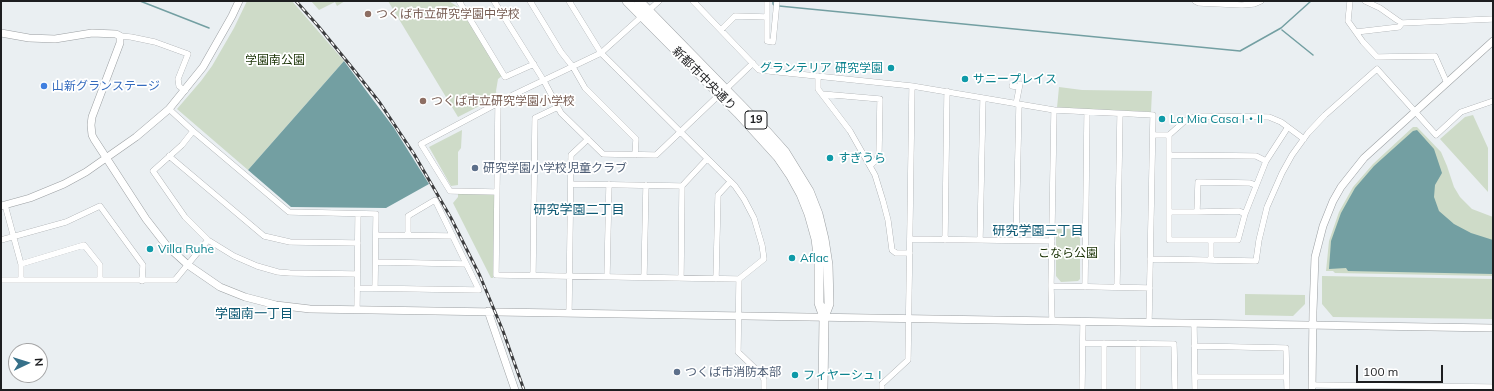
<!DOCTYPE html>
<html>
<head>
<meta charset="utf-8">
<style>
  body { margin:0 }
  #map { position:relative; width:1494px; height:391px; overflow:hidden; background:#eaeff2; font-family:Mulish,sans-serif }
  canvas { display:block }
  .frame { position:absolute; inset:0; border:2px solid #1d1e20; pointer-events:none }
  .north { position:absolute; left:8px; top:343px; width:40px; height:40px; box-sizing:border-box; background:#fff; border:1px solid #a5a5a6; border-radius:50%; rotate:86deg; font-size:11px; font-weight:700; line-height:16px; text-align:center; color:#1d1e20 }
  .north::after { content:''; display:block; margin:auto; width:14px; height:18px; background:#367089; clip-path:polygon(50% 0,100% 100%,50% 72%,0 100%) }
  .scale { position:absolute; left:1356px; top:365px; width:87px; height:18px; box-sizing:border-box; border:2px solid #1d1e20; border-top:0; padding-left:5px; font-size:12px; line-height:14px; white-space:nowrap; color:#1d1e20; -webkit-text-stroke:3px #fff; paint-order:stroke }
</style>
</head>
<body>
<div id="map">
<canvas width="1494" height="391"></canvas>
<div class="frame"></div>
<div class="north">N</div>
<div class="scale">100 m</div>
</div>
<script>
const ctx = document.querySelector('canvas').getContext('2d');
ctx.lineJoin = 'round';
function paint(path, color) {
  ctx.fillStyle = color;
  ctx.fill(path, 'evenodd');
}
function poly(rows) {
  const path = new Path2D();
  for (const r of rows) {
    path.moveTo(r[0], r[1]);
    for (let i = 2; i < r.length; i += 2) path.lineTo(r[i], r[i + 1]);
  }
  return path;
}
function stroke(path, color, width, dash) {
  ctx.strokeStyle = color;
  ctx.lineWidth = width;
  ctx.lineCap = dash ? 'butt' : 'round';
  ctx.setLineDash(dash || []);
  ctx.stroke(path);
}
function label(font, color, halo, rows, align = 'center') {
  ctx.font = font + ' Mulish,"Noto Sans JP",sans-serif';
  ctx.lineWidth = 3.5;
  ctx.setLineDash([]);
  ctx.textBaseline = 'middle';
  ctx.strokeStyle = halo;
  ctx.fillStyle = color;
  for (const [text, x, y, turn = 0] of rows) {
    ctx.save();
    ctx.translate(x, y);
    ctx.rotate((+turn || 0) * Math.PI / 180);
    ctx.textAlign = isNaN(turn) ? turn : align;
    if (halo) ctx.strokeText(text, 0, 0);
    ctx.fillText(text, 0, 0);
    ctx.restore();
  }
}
paint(poly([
  [247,1,292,1,344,61,248,170,177,109,201,81,212,66,234,28],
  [311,1,345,1,337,6,335,2,319,10],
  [388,1,449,1,461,9,502,76,498,79,496,91,497,97,458,117],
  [1059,87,1082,90,1152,91,1151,112,1057,108],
  [1473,115,1488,148,1488,192,1440,139,1465,117],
  [1413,127,1417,127,1441,152,1447,166,1454,187,1460,197,1472,209,1493,217,1493,276,1335,273,1333,271,1326,271,1329,241,1339,212,1353,187,1373,164],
  [462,130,461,148,458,152,458,185,451,186,429,147],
  [458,194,495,194,493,278,491,278,453,203,458,197],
  [1056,229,1080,229,1080,279,1078,281,1061,282,1056,276],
  [1322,276,1493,279,1493,319,1333,317,1322,304],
  [1245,294,1305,295,1305,304,1293,316,1245,315]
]), '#cedbc8');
paint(poly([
  [344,61,394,128,429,184,386,208,291,207,248,170],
  [1417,130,1434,149,1442,173,1435,185,1434,197,1439,211,1454,224,1471,233,1493,240,1493,274,1348,271,1346,268,1329,269,1331,241,1341,213,1355,188,1374,166,1413,131]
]), '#739fa2');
stroke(poly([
  [140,1,209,28],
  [773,1,773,4,775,6],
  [779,6,1240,51,1281,28,1311,1],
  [1282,30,1313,55]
]), '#739fa2', 1.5);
const minor = poly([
  [459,1,505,77,534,64],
  [494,1,544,81,561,113,603,154,656,155,719,95],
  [530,1,561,52,573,67,585,88,636,139,635,155],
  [569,1,601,53,735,186,744,199,754,218,762,245,764,259,739,279,738,352,762,375,764,380,764,390],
  [693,1,759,70,912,86,1054,110,1051,286,1052,321],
  [767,1,767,41,773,42,777,1],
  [1195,1,1199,3,1242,5,1254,4,1261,1],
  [1350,1,1348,21,1363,42,1377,57,1435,56,1447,83],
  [1365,1,1380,8,1397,20,1402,23,1493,19],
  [721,30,735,16,767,17],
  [1356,32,1399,27,1402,23],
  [120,36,131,37,155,42,188,54,178,79,179,86,185,91],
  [818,76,818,89,850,131,875,175,883,201,888,220,892,250,896,253,910,253],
  [1012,86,1019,87],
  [726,89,753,63],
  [822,94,880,99,879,153,877,159,870,166],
  [498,103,496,275,739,279],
  [1016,104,1020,84],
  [169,109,193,131,289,212,376,214,375,288],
  [1054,110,1153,115,1149,322],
  [193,131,182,145,153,171,185,217,208,240,234,256,257,266,278,272,290,273,357,274],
  [1153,135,1169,135,1186,120,1197,116,1269,117,1281,122,1304,139],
  [1169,135,1169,240,1238,240,1245,214,1266,161,1288,127],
  [1169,155,1256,156,1266,161],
  [169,156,264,236,290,242,358,243],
  [571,184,682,186],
  [496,192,450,191,421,144,515,94,601,53,659,1],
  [5,205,21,264,21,280],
  [1169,212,1197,212],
  [1245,214,1239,211,1197,212,1198,182,1250,183,1255,185],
  [376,235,453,236],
  [910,239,1052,241],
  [1,240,66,222,100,206,143,265,142,281],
  [945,240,947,91],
  [980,240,983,98],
  [1016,240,1019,104],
  [1150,259,1256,261,1259,240,1267,207,1282,173,1292,155,1308,133,1325,115,1377,69,1436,135,1461,112,1493,101],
  [1211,260,1211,240],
  [376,262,466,264],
  [21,264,84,245,100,265,100,280],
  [533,275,535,118,558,107],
  [607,277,609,184],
  [644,277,646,185],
  [681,278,682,186,707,159],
  [716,279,718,195,730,182],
  [1,280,175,280,208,240],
  [1051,286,1150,288],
  [1085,287,1087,113],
  [1117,287,1120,114],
  [357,288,479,290,435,200,408,216,408,235],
  [357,309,358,214],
  [569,312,571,155,588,139],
  [1194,323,1195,390],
  [1083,343,1174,344,1175,390],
  [1138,343,1138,390],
  [1194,346,1286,348,1287,390],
  [1195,377,1286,377],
  [1312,385,1493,387],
  [882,390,882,384,908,360,912,86],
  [1082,390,1083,321],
  [1104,390,1104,343]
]);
const tertiary = poly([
  [1,33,29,38,55,39,92,33,116,34,120,36,120,43,92,117,91,125,92,135,94,139,146,219,167,246,188,265,220,287,245,297,276,305,310,309,1493,328],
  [1,206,30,198,64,184,86,172,136,137,169,109,203,67,232,16,239,1],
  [488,311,515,390],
  [1312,390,1313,311,1315,257,1323,226,1333,201,1341,187,1364,158,1493,41]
]);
const primary = poly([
  [627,1,738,113,778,157,791,176,801,194,809,214,816,239,819,263,819,303,824,317],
  [639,1,768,133,785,152,809,191,818,214,824,239,828,265,829,304,824,317,823,390]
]);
stroke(minor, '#9b9fa2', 6);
stroke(tertiary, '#9b9fa2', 8);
stroke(primary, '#9b9fa2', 10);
stroke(minor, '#fff', 5.5);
stroke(tertiary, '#fff', 7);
stroke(primary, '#fff', 9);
const rail = poly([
  [296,1,319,27,350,65,380,103,414,154,451,218,480,276,503,331,524,390]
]);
stroke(rail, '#3c3d3f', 3);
stroke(rail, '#fff', 1.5, [4.5]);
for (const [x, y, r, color] of [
  [368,14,4,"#8d6e63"],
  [891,68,4,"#0f9aa8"],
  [965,79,4,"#0f9aa8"],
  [44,86,4,"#3f7fe0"],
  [423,101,4,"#8d6e63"],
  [1162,119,4,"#0f9aa8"],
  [830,158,4,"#0f9aa8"],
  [475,168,4,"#5c6f8a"],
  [150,249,4,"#0f9aa8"],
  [792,258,4,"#0f9aa8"],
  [677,372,4,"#5c6f8a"],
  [795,375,4,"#0f9aa8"]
]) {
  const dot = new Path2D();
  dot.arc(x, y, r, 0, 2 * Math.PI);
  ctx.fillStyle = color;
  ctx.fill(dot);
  stroke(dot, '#fff', 1.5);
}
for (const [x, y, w] of [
  [756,120,22]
]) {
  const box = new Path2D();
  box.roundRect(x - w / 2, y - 9, w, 18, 3);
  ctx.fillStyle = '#fff';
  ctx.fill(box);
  stroke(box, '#1d1e20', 1);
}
label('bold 11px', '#1d1e20', null, [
  ["19",756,120]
]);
label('12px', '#785e54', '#fff', [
  ["つくば市立研究学園中学校",376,14],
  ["つくば市立研究学園小学校",431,101]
], 'left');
label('12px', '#183103', '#fff', [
  ["学園南公園",275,60],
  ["こなら公園",1068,253]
]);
label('12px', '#0d838f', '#fff', [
  ["グランテリア 研究学園",883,68,"right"],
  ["サニープレイス",973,79],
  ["La Mia Casa I・II",1170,119],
  ["すぎうら",838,158],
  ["Villa Ruhe",158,249],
  ["Aflac",800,258],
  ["フィヤーシュ I",803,375]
], 'left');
label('12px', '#1d1e20', '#fff', [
  ["新都市中央通り",704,79,45]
]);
label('12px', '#366cbe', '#fff', [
  ["山新グランステージ",52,86]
], 'left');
label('12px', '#4e5e75', '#fff', [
  ["研究学園小学校児童クラブ",483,168],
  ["つくば市消防本部",685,372]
], 'left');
label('13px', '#0f5a74', '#fff', [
  ["研究学園二丁目",579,210],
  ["研究学園三丁目",1038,231],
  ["学園南一丁目",254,314]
]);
</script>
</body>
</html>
